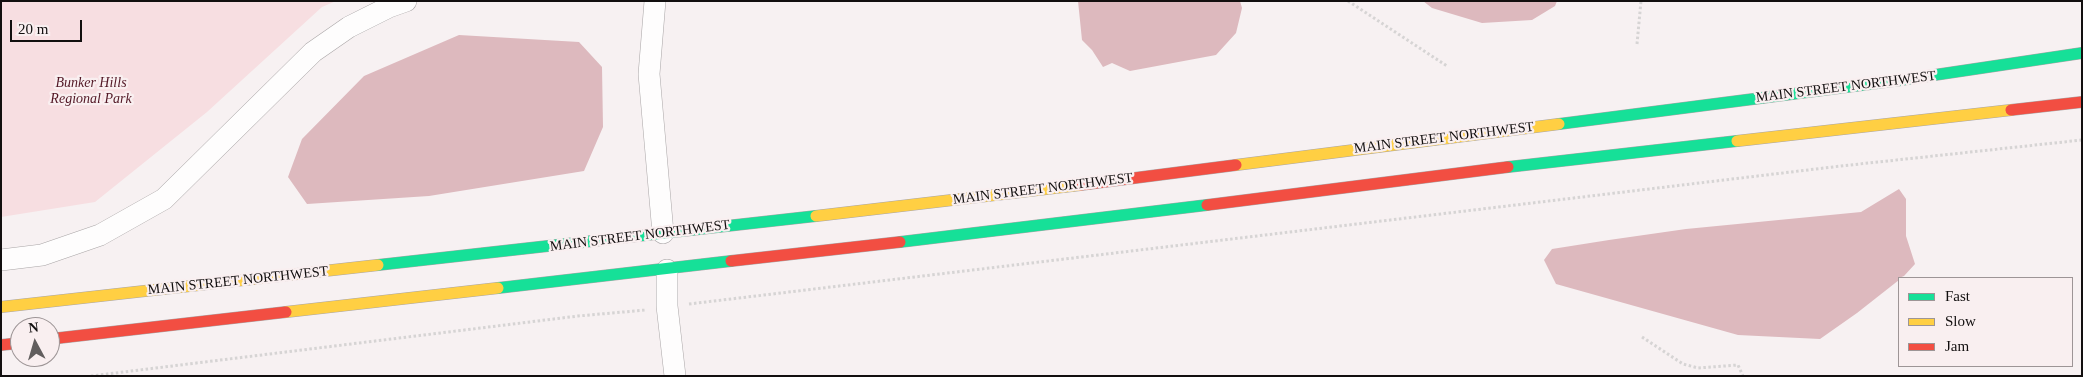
<!DOCTYPE html>
<html>
<head>
<meta charset="utf-8">
<style>
  body { margin:0 }
  #map { position:relative; width:2083px; height:377px; overflow:hidden; background:#f7f1f2; font-family:"Times New Roman",serif }
  canvas { display:block }
  .frame { position:absolute; inset:0; border:2px solid #120f0f; pointer-events:none }
  .legend { position:absolute; left:1898px; top:277px; width:175px; height:90px; box-sizing:border-box; background:#f9eff0; border:1px solid #9d9596; margin:0; padding:6px 9px; list-style:none; font-size:15px; color:#120f0f }
  .legend li { display:flex; align-items:center; gap:10px; height:25px }
  .legend b { width:25px; border:1px solid #9d9596 }
  .north { position:absolute; left:10px; top:317px; width:50px; height:50px; box-sizing:border-box; background:#f9eff0; border:1px solid #9d9596; border-radius:50%; rotate:354deg; font-size:14px; font-weight:700; line-height:20px; text-align:center; color:#120f0f }
  .north::after { content:''; display:block; margin:auto; width:18px; height:22px; background:#625e5e; clip-path:polygon(50% 0,100% 100%,50% 72%,0 100%) }
  .scale { position:absolute; left:10px; top:20px; width:72px; height:22px; box-sizing:border-box; border:2px solid #120f0f; border-top:0; padding-left:6px; font-size:15px; line-height:18px; white-space:nowrap; color:#120f0f; -webkit-text-stroke:4px #f9eff0; paint-order:stroke }
</style>
</head>
<body>
<div id="map">
<canvas width="2083" height="377"></canvas>
<div class="frame"></div>
<ul class="legend">
<li><b style="height:6px;background:#16e098"></b>Fast</li>
<li><b style="height:6px;background:#ffcf43"></b>Slow</li>
<li><b style="height:6px;background:#f24e42"></b>Jam</li>
</ul>
<div class="north">N</div>
<div class="scale">20 m</div>
</div>
<script>
const ctx = document.querySelector('canvas').getContext('2d');
ctx.lineJoin = 'round';
function paint(path, color) {
  ctx.fillStyle = color;
  ctx.fill(path, 'evenodd');
}
function poly(rows) {
  const path = new Path2D();
  for (const r of rows) {
    path.moveTo(r[0], r[1]);
    for (let i = 2; i < r.length; i += 2) path.lineTo(r[i], r[i + 1]);
  }
  return path;
}
function stroke(path, color, width, dash) {
  ctx.strokeStyle = color;
  ctx.lineWidth = width;
  ctx.lineCap = dash ? 'butt' : 'round';
  ctx.setLineDash(dash || []);
  ctx.stroke(path);
}
function label(font, color, halo, rows, align = 'center') {
  ctx.font = font + ' "Times New Roman",serif';
  ctx.lineWidth = 4.5;
  ctx.setLineDash([]);
  ctx.textBaseline = 'middle';
  ctx.strokeStyle = halo;
  ctx.fillStyle = color;
  for (const [text, x, y, turn = 0] of rows) {
    ctx.save();
    ctx.translate(x, y);
    ctx.rotate((+turn || 0) * Math.PI / 180);
    ctx.textAlign = isNaN(turn) ? turn : align;
    if (halo) ctx.strokeText(text, 0, 0);
    ctx.fillText(text, 0, 0);
    ctx.restore();
  }
}
paint(poly([
  [1,1,336,1,322,7,207,112,95,202,1,217]
]), '#f7dee1');
paint(poly([
  [1078,1,1240,1,1242,8,1236,33,1216,55,1130,71,1112,63,1103,67,1092,50,1082,40],
  [1423,1,1557,1,1555,6,1532,20,1482,23,1432,8],
  [459,35,579,42,602,67,603,127,584,171,429,196,307,204,288,177,302,139,364,76],
  [1899,189,1906,199,1906,236,1915,264,1904,276,1899,278,1899,280,1857,313,1820,339,1738,335,1556,284,1544,260,1552,249,1609,240,1686,229,1861,212]
]), '#ddb9be');
const street = poly([
  [655,1,649,74,663,233],
  [1,260,42,255,100,235,164,199,313,52,349,27,389,7,406,1],
  [667,270,667,306,675,376]
]);
const fast = poly([
  [1559,124,1901,80,2082,53],
  [1508,167,1737,141],
  [900,242,1207,205],
  [378,265,816,216],
  [498,288,731,261]
]);
const slow = poly([
  [1737,141,2011,110],
  [1236,165,1559,124],
  [816,216,1080,185],
  [1,307,378,265],
  [286,312,498,288]
]);
const jam = poly([
  [2011,110,2082,102],
  [1080,185,1236,165],
  [1207,205,1508,167],
  [731,261,900,242],
  [50,339,286,312],
  [1,345,20,343]
]);
stroke(street, '#a9a5a6', 22);
stroke(fast, '#a9a5a6', 12);
stroke(slow, '#a9a5a6', 12);
stroke(jam, '#a9a5a6', 12);
stroke(poly([
  [1348,1,1447,66],
  [1637,44,1641,1],
  [689,304,1841,166,2082,140],
  [1642,337,1683,364,1698,368,1738,365,1743,376],
  [91,376,578,316,646,310]
]), '#d6d4d4', 3, [2.5, 2.5]);
stroke(street, '#fefdfd', 21);
stroke(fast, '#16e098', 11);
stroke(slow, '#ffcf43', 11);
stroke(jam, '#f24e42', 11);
label('italic 14px', '#521725', '#f9eff0', [
  ["Bunker Hills",91,83],
  ["Regional Park",91,99]
]);
label('14px', '#120f0f', '#f9eff0', [
  ["MAIN STREET NORTHWEST",1846,87,-7],
  ["MAIN STREET NORTHWEST",1444,138,-7],
  ["MAIN STREET NORTHWEST",1043,189,-7],
  ["MAIN STREET NORTHWEST",640,236,-7],
  ["MAIN STREET NORTHWEST",238,281,-6]
]);
</script>
</body>
</html>
